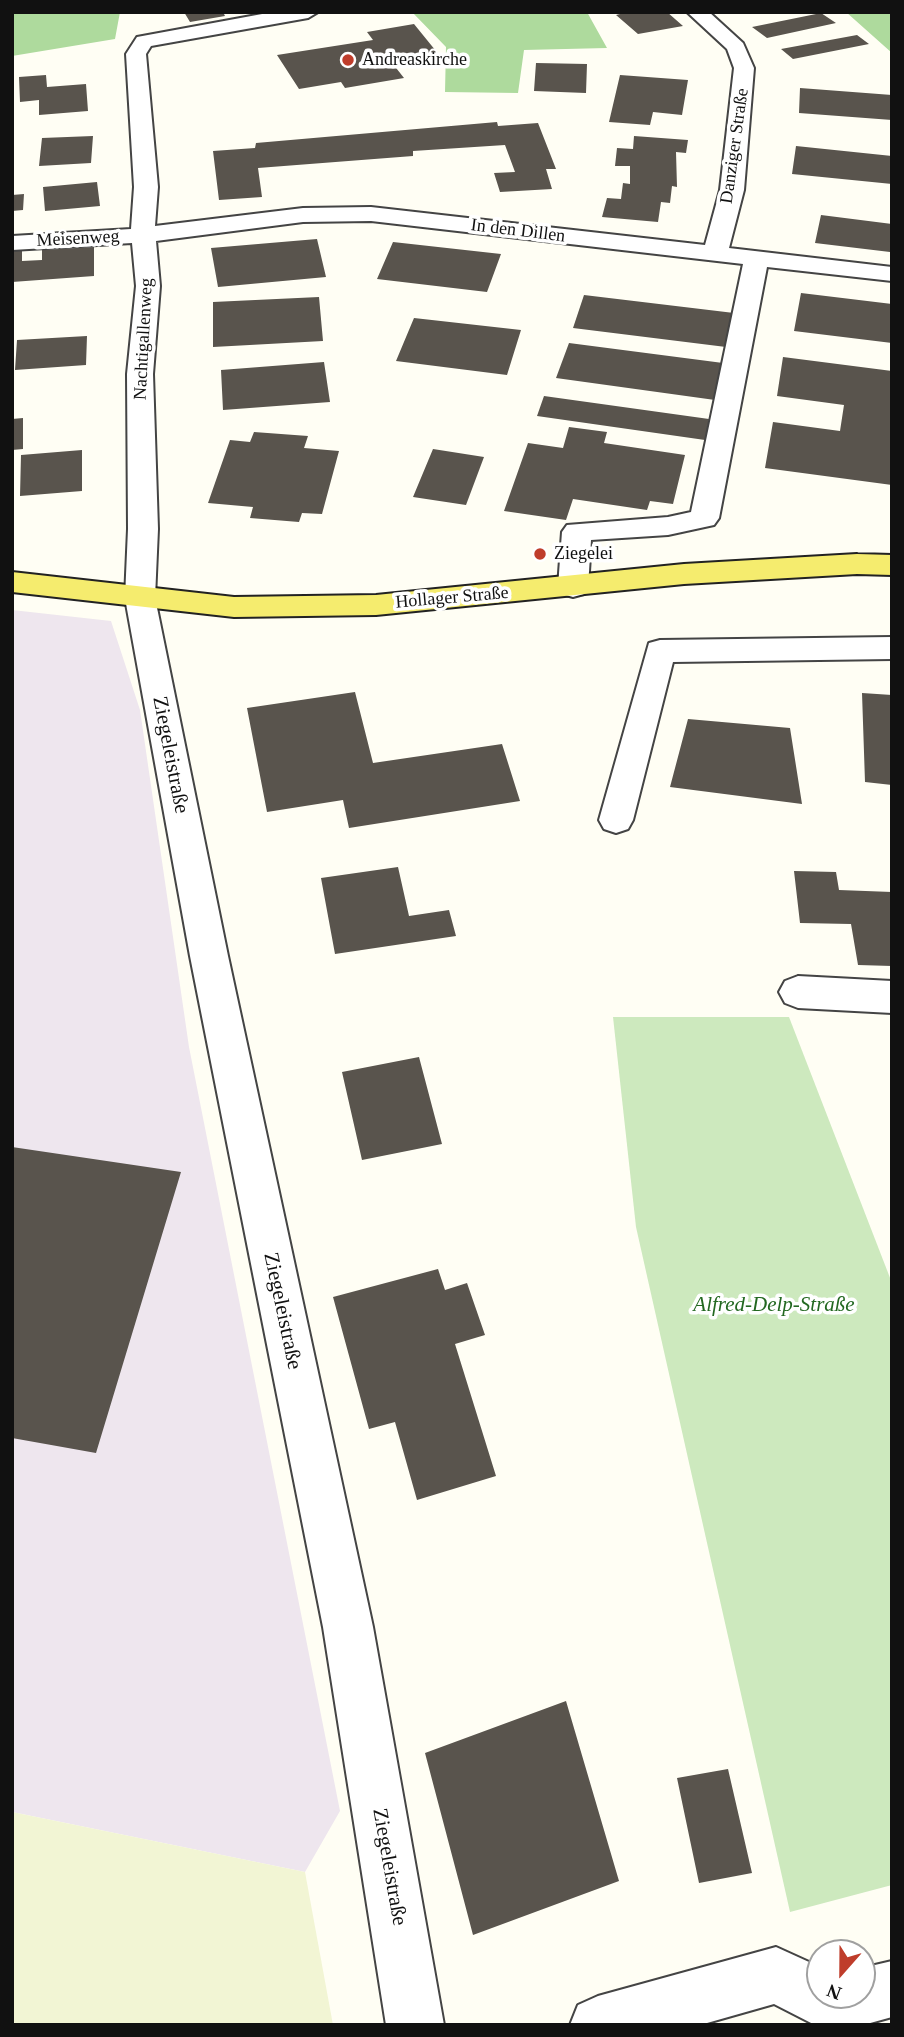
<!DOCTYPE html>
<html>
<head>
<meta charset="utf-8">
<style>
  body { margin:0 }
  #map { position:relative; width:904px; height:2037px; overflow:hidden; background:#fffef4; font-family:Georgia,serif }
  canvas { display:block }
  .frame { position:absolute; inset:0; border:14px solid #111; pointer-events:none }
  .north { position:absolute; left:806px; top:1939px; width:70px; height:70px; box-sizing:border-box; background:#fff; border:2px solid #a0a0a0; border-radius:50%; rotate:201deg; font-size:19px; font-weight:700; line-height:28px; text-align:center; color:#111 }
  .north::after { content:''; display:block; margin:auto; width:24px; height:32px; background:#bf3d2b; clip-path:polygon(50% 0,100% 100%,50% 72%,0 100%) }
</style>
</head>
<body>
<div id="map">
<canvas width="904" height="2037"></canvas>
<div class="frame"></div>
<div class="north">N</div>
</div>
<script>
const ctx = document.querySelector('canvas').getContext('2d');
ctx.lineJoin = 'round';
function paint(path, color) {
  ctx.fillStyle = color;
  ctx.fill(path, 'evenodd');
}
function poly(rows) {
  const path = new Path2D();
  for (const r of rows) {
    path.moveTo(r[0], r[1]);
    for (let i = 2; i < r.length; i += 2) path.lineTo(r[i], r[i + 1]);
  }
  return path;
}
function stroke(path, color, width, dash) {
  ctx.strokeStyle = color;
  ctx.lineWidth = width;
  ctx.lineCap = dash ? 'butt' : 'round';
  ctx.setLineDash(dash || []);
  ctx.stroke(path);
}
function label(font, color, halo, rows, align = 'center') {
  ctx.font = font + ' Georgia,serif';
  ctx.lineWidth = 7;
  ctx.setLineDash([]);
  ctx.textBaseline = 'middle';
  ctx.strokeStyle = halo;
  ctx.fillStyle = color;
  for (const [text, x, y, turn = 0] of rows) {
    ctx.save();
    ctx.translate(x, y);
    ctx.rotate((+turn || 0) * Math.PI / 180);
    ctx.textAlign = isNaN(turn) ? turn : align;
    if (halo) ctx.strokeText(text, 0, 0);
    ctx.fillText(text, 0, 0);
    ctx.restore();
  }
}
paint(poly([
  [12,610,111,621,140,710,189,1047,340,1811,305,1872,12,1812]
]), '#eee6ee');
paint(poly([
  [12,1812,305,1872,333,2025,12,2025]
]), '#f2f5d4');
paint(poly([
  [613,1017,789,1017,892,1283,892,1885,790,1912,636,1227]
]), '#cde9be');
paint(poly([
  [12,12,120,12,115,39,12,56],
  [412,12,587,12,607,48,524,50,518,93,445,92,446,47],
  [846,12,892,12,892,53]
]), '#aeda9d');
paint(poly([
  [184,12,223,12,225,16,190,22],
  [628,12,667,12,683,26,638,34,616,15],
  [821,13,836,23,767,38,752,27],
  [414,24,440,56,393,64,404,78,345,88,341,82,299,89,277,55,373,40,367,32],
  [857,35,869,44,793,59,781,49],
  [536,63,587,64,586,93,534,91],
  [46,75,47,87,86,84,88,111,39,115,39,100,20,102,19,77],
  [620,75,688,80,682,115,653,112,650,125,609,122],
  [800,88,892,95,892,120,799,113],
  [497,122,498,126,538,123,556,169,546,169,552,189,500,192,494,173,515,172,505,145,413,151,413,156,258,168,262,197,219,200,213,151,255,148,256,143],
  [93,136,91,163,39,166,42,138],
  [634,136,688,140,686,153,676,152,677,187,672,186,670,203,661,202,658,222,602,217,607,198,621,199,623,183,630,184,630,166,615,166,617,148,633,149],
  [796,146,892,156,892,184,792,174],
  [97,182,100,206,45,211,43,187],
  [24,194,23,210,12,211,12,195],
  [821,215,892,224,890,252,815,243],
  [317,239,326,277,218,287,211,248],
  [393,242,501,254,487,292,377,279],
  [94,247,94,276,12,282,12,251,22,250,22,261,42,260,42,250],
  [801,293,892,304,892,343,794,331],
  [584,295,734,313,726,347,573,328],
  [319,297,323,341,213,347,213,302],
  [414,318,521,330,507,375,396,361],
  [87,336,86,365,15,370,17,340],
  [569,343,723,363,715,400,556,378],
  [783,357,892,371,892,485,765,468,773,422,840,431,844,405,777,396],
  [324,362,330,402,223,410,221,370],
  [544,396,709,419,705,440,537,416],
  [23,418,23,449,12,450,12,419],
  [569,427,607,432,604,443,685,455,673,504,650,501,647,510,573,499,566,520,504,511,528,443,563,448],
  [254,432,308,436,304,448,339,451,322,514,302,513,299,522,250,518,253,507,208,503,230,440,250,442],
  [433,449,484,457,466,505,413,497],
  [82,450,82,491,20,496,21,455],
  [355,692,373,763,502,744,520,801,349,828,343,800,267,812,247,708],
  [862,693,892,695,892,785,865,782],
  [688,719,790,728,802,804,670,787],
  [398,867,409,916,449,910,456,936,335,954,321,878],
  [794,871,836,872,839,890,892,892,892,966,858,965,851,924,800,923],
  [419,1057,442,1144,362,1160,342,1072],
  [12,1147,181,1172,96,1453,12,1438],
  [438,1269,445,1290,467,1283,485,1335,455,1344,496,1476,417,1500,395,1422,369,1429,333,1297],
  [566,1701,619,1881,473,1935,425,1753],
  [728,1769,752,1873,699,1883,677,1778]
]), '#59544d');
const minor = poly([
  [273,12,318,12,308,18,151,46,146,54,158,187,155,226,303,208,371,207,705,245,720,190,734,68,727,49,687,12,709,12,743,43,754,68,744,190,729,248,892,267,892,281,767,267,719,518,714,525,668,535,591,540,588,587,584,594,573,597,562,594,558,587,562,532,567,525,668,517,691,512,743,264,371,221,303,222,156,241,160,286,153,374,158,529,155,598,228,956,373,1627,444,2025,386,2025,323,1627,190,956,125,598,128,529,127,374,136,286,132,243,12,250,12,236,131,229,134,187,126,54,137,37,273,12],
  [892,637,892,659,673,662,633,820,628,829,616,833,604,829,599,820,649,643,660,640,892,637],
  [798,976,892,981,892,1013,798,1008,785,1003,779,992,785,981,798,976],
  [776,1947,820,1967,820,1995,862,1995,862,1968,892,1961,892,2017,863,2025,815,2025,774,2004,700,2025,570,2025,578,2005,598,1996,776,1947]
]);
const major = poly([
  [857,554,892,555,892,575,857,574,684,584,376,615,234,617,12,592,12,572,234,597,376,595,684,564,857,554]
]);
stroke(minor, '#444', 4);
stroke(major, '#222', 4);
paint(minor, '#fff');
paint(major, '#f5ec6e');
for (const [x, y, r, color] of [
  [348,60,7,"#bf3d2b"],
  [540,554,7,"#bf3d2b"]
]) {
  const dot = new Path2D();
  dot.arc(x, y, r, 0, 2 * Math.PI);
  ctx.fillStyle = color;
  ctx.fill(dot);
  stroke(dot, '#fff', 2.5);
}
label('18px', '#111', '#fff', [
  ["Andreaskirche",362,60],
  ["Ziegelei",554,554]
], 'left');
label('18px', '#111', '#fff', [
  ["Danziger Straße",735,146,-82],
  ["In den Dillen",518,231,7],
  ["Meisenweg",78,239,-3],
  ["Nachtigallenweg",144,339,-87],
  ["Hollager Straße",452,598,-5]
]);
label('21px', '#111', '#fff', [
  ["Ziegeleistraße",170,755,79],
  ["Ziegeleistraße",282,1311,78],
  ["Ziegeleistraße",389,1867,80]
]);
label('italic 21px', '#236821', '#fff', [
  ["Alfred-Delp-Straße",774,1305]
]);
</script>
</body>
</html>
